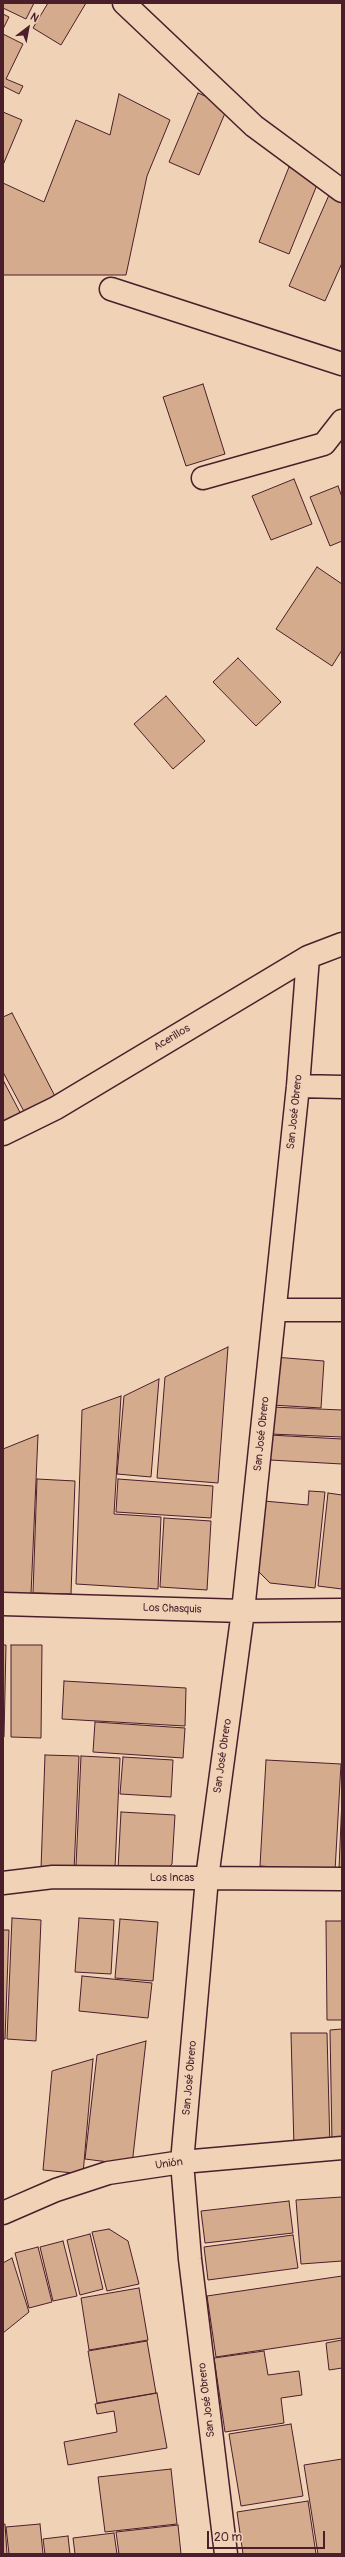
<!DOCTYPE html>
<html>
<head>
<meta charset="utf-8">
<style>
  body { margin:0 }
  #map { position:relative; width:345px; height:2557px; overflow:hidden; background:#f0d2b7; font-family:Pangolin,sans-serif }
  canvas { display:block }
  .frame { position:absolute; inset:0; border:4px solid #4a1f2b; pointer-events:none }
  .north { position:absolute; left:8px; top:8px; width:40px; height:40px; -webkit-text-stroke:3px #f0d2b7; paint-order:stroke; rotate:32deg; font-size:11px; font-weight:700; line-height:16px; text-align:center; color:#4a1f2b }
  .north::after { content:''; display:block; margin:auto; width:14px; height:18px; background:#4a1f2b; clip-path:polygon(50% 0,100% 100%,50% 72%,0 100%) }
  .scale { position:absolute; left:207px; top:2531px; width:118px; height:18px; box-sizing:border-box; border:2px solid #4a1f2b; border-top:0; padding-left:5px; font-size:12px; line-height:14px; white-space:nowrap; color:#4a1f2b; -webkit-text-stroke:3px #f0d2b7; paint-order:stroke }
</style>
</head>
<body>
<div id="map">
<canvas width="345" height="2557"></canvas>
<div class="frame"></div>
<div class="north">N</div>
<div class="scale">20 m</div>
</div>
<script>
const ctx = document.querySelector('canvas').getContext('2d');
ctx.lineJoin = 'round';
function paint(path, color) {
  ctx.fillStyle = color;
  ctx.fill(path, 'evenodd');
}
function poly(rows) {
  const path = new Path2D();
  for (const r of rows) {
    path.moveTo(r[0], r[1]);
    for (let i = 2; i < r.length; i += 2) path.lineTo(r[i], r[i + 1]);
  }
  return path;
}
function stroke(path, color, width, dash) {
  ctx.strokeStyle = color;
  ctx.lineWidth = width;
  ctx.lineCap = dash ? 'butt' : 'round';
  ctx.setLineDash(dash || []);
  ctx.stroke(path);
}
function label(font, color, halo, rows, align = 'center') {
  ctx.font = font + ' Pangolin,sans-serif';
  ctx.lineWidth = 3;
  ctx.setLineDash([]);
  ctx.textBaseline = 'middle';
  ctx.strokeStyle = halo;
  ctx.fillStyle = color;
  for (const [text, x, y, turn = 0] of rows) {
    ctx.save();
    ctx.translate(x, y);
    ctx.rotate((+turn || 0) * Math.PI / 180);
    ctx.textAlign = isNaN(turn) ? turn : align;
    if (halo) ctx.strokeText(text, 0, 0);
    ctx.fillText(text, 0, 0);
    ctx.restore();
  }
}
const building = poly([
  [3,3,34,3,26,19,3,8,3,3],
  [48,3,86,3,61,45,33,28,48,3],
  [3,14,9,17,3,29,3,14],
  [3,34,23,44,6,79,23,86,19,94,3,86,3,34],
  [198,93,228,106,199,175,169,162,198,93],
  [119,94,170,120,147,176,126,275,3,275,3,183,44,202,76,120,110,135,119,94],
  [3,112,22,120,3,165,3,112],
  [289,167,319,180,289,254,259,242,289,167],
  [329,195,342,201,342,263,325,301,289,286,329,195],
  [203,384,225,454,186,466,163,397,203,384],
  [294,479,312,524,271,540,252,496,294,479],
  [338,486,342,497,342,541,330,546,310,497,338,486],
  [317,567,342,584,342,650,332,666,276,629,317,567],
  [238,658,281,702,256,726,213,682,238,658],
  [166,696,205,741,173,769,134,724,166,696],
  [12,1013,59,1104,28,1119,3,1072,3,1017,12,1013],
  [3,1080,24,1120,3,1131,3,1080],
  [228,1347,218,1483,157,1478,165,1377,228,1347],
  [274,1357,324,1361,321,1408,272,1405,274,1357],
  [159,1379,151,1477,117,1474,124,1396,159,1379],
  [121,1396,114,1514,161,1517,158,1589,76,1584,82,1410,121,1396],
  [271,1407,342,1410,342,1437,270,1434,271,1407],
  [38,1435,31,1594,3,1594,3,1449,38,1435],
  [270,1435,342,1439,342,1464,270,1460,270,1435],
  [37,1479,75,1481,71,1594,33,1593,37,1479],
  [118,1479,213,1486,211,1518,116,1512,118,1479],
  [309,1491,325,1492,315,1588,270,1583,258,1571,264,1501,308,1505,309,1491],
  [328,1493,342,1495,342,1589,318,1586,328,1493],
  [164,1518,211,1521,207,1590,160,1587,164,1518],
  [3,1645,6,1645,4,1737,3,1737,3,1645],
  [11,1645,42,1645,41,1738,11,1737,11,1645],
  [64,1681,186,1688,185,1726,62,1719,64,1681],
  [95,1722,185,1728,183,1758,93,1752,95,1722],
  [45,1755,79,1756,74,1871,41,1869,45,1755],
  [81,1756,120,1758,115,1868,76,1866,81,1756],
  [123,1757,173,1760,171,1797,120,1794,123,1757],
  [266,1760,341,1764,335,1871,260,1866,266,1760],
  [342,1798,342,1869,339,1869,342,1798],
  [121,1812,175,1815,172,1864,165,1871,118,1869,121,1812],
  [12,1918,41,1920,36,2041,7,2039,12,1918],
  [79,1918,114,1920,111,1974,75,1972,79,1918],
  [120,1919,158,1922,153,1981,115,1978,120,1919],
  [326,1921,342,1921,342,2020,327,2020,326,1921],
  [3,1930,9,1930,5,2039,3,2039,3,1930],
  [82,1976,152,1983,148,2018,79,2011,82,1976],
  [342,2029,342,2142,332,2142,330,2030,342,2029],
  [291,2033,327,2033,330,2148,294,2148,291,2033],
  [146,2041,132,2165,85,2159,97,2055,146,2041],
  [93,2059,83,2174,43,2170,52,2071,93,2059],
  [342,2197,342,2261,301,2264,296,2200,342,2197],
  [289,2201,293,2233,205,2243,201,2211,289,2201],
  [109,2229,128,2241,139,2284,107,2291,92,2232,109,2229],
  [90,2234,103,2289,80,2295,67,2240,90,2234],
  [293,2235,298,2268,208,2280,204,2247,293,2235],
  [63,2241,77,2296,53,2301,40,2247,63,2241],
  [38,2247,52,2302,29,2308,15,2253,38,2247],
  [12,2258,29,2312,3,2333,3,2263,12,2258],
  [342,2276,342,2338,216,2357,207,2296,342,2276],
  [139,2288,148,2340,89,2350,81,2298,139,2288],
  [342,2340,342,2368,329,2370,326,2343,342,2340],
  [147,2341,156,2393,97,2403,88,2351,147,2341],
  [264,2351,268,2375,299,2371,302,2395,281,2398,284,2423,225,2432,214,2358,264,2351],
  [157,2393,167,2448,68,2465,64,2442,117,2432,114,2411,97,2414,95,2404,157,2393],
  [291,2424,303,2496,241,2506,229,2434,291,2424],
  [342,2459,342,2554,318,2554,304,2465,342,2459],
  [171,2469,177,2524,105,2532,98,2477,171,2469],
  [308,2501,316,2554,243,2554,237,2512,308,2501],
  [3,2524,5,2524,7,2554,3,2554,3,2524],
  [40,2524,43,2554,9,2554,6,2527,40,2524],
  [178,2525,181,2554,119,2554,116,2532,178,2525],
  [114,2533,117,2554,75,2554,73,2538,114,2533],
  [68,2536,70,2554,45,2554,43,2539,68,2536]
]);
paint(building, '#d5ab8e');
stroke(building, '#4a1f2b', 1);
const street = poly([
  [124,3,254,126,342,191],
  [111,289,342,364],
  [203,478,324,444,342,421],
  [298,1086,342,1087],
  [3,1134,56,1108,308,957,342,944],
  [275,1310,342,1310],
  [3,1604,243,1611,342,1610],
  [3,1883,53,1877,342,1879],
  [3,2213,56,2190,108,2173,182,2162,342,2148],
  [226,2554,190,2259,182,2162,207,1878,243,1611,298,1086,308,957]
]);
stroke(street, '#4a1f2b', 25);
stroke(street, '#f0d2b7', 22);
label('11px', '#4a1f2b', '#f0d2b7', [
  ["Acerillos",172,1038,-31],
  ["San José Obrero",295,1112,-84],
  ["San José Obrero",262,1434,-84],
  ["Los Chasquis",172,1609,2],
  ["San José Obrero",223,1756,-82],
  ["Los Incas",172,1878],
  ["San José Obrero",190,2078,-85],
  ["Unión",169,2164,-8],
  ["San José Obrero",207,2400,-97]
]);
</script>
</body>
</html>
